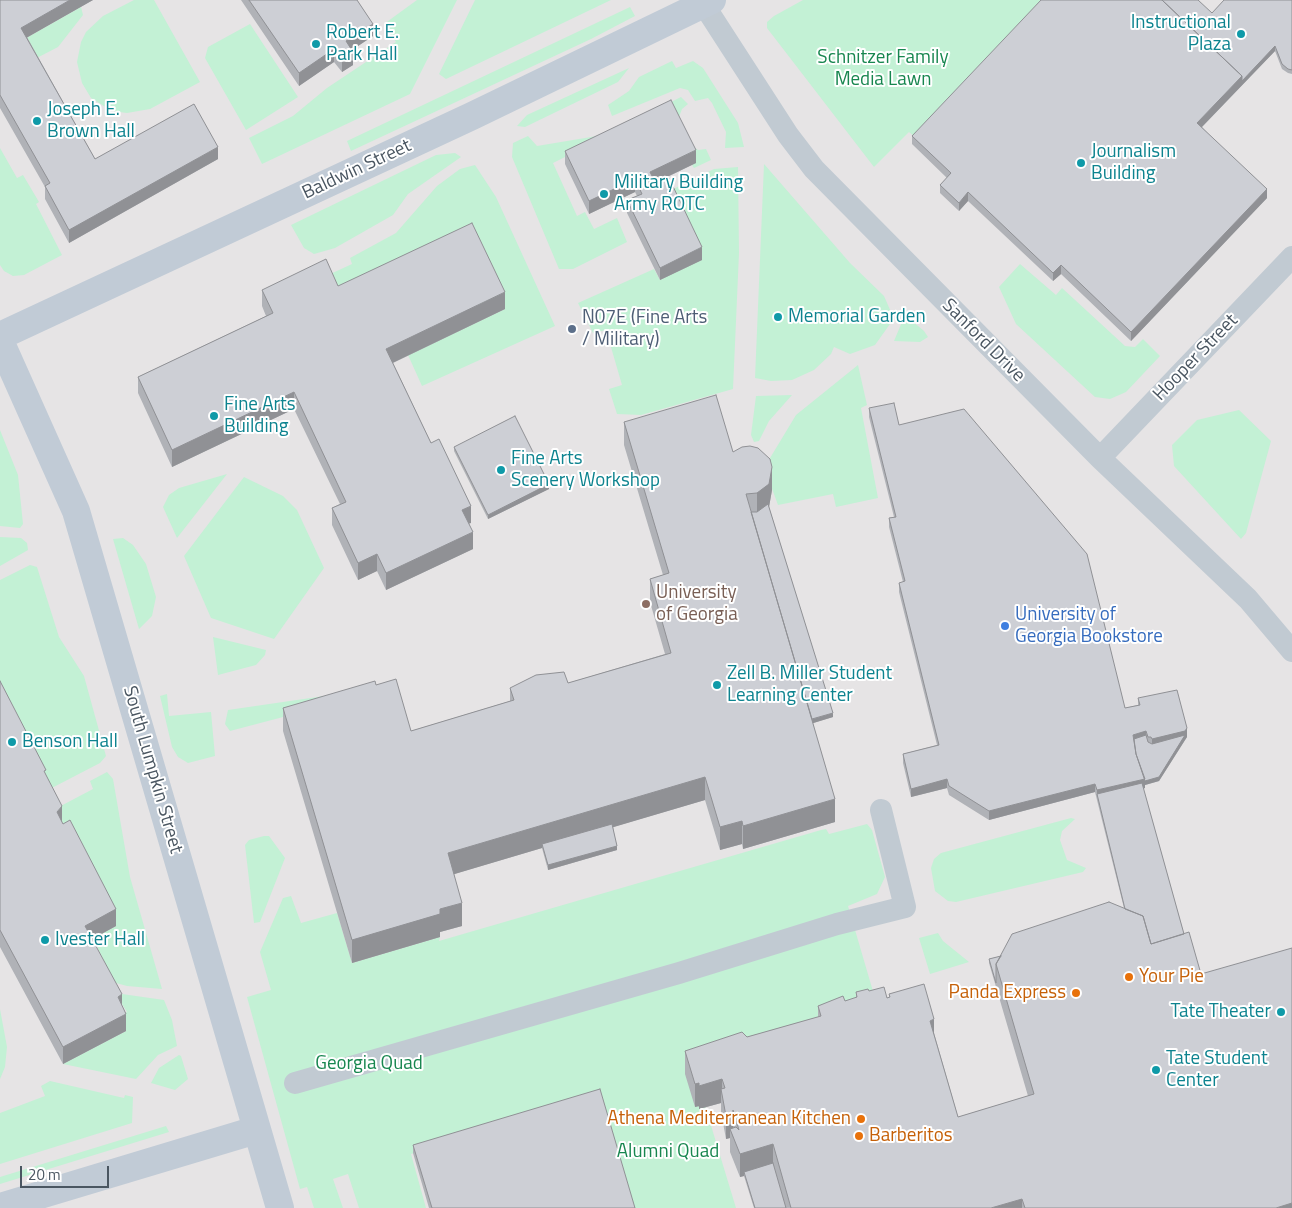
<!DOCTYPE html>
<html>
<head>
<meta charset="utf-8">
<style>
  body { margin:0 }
  #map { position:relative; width:1292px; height:1208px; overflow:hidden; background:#f5f3f3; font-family:"Titillium Web",sans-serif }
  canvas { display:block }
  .scale { position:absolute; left:20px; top:1166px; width:89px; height:22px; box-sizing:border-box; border:2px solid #4a5661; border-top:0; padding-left:6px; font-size:15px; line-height:18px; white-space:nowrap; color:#4a5661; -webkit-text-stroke:4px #fff; paint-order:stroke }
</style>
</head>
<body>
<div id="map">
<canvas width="1292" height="1208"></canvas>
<div class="scale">20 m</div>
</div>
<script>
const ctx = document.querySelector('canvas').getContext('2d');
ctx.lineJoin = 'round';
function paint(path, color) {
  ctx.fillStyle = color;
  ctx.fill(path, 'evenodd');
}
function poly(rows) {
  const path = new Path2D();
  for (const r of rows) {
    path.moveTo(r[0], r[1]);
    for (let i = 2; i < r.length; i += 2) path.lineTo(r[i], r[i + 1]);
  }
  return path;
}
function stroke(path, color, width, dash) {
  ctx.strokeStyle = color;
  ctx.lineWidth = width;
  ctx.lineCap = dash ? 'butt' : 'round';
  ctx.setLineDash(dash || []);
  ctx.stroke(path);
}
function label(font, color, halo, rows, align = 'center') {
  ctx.font = font + ' "Titillium Web",sans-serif';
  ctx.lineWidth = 4;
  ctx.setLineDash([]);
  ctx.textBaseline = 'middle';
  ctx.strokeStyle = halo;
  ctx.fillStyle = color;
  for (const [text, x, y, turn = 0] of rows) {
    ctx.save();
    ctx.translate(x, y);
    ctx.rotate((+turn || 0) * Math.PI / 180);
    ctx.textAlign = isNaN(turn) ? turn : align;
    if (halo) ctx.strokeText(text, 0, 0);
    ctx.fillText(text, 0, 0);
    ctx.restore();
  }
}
paint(poly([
  [0,0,1292,0,1292,1208,0,1208]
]), '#e6e4e5');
paint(poly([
  [134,0,154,0,200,82,150,109,127,113,112,111,91,98,82,83,77,62,81,42,86,32,103,16],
  [417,0,457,0,410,94,262,164,249,138,293,116,327,88,396,42,384,24],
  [475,0,611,0,446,79,439,74],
  [803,0,1049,0,917,139,909,132,874,167,767,28,767,22,774,16],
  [81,7,83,15,58,47,33,60,21,41],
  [630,7,635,16,591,39,351,151,347,141],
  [250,24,298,97,246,130,205,58,208,47],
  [672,61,676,68,693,61,703,68,738,123,744,147,725,148,726,132,712,103,708,98,695,101,688,90,680,88,612,116,608,105,629,91,639,77],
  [629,68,618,82,525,127,517,126,527,115],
  [681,97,688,104,682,109,679,117,694,147,698,150,706,149,711,160,694,168,692,165,695,163,621,127],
  [528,136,537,146,597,136,599,140,553,163,577,216,585,212,594,229,617,218,627,242,573,269,559,269,512,157,513,143],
  [0,148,17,178,23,175,39,202,36,204,62,255,24,275,13,276,4,271,0,265],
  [455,153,461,157,408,194,393,215,335,248,314,254,304,248,291,225,436,155],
  [764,164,850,263,884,296,891,312,890,324,875,345,850,354,834,347,831,354,814,370,792,380,771,381,755,378],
  [475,165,496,197,555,326,422,386,408,355,505,309,338,302,326,276,352,264,350,258,396,233,437,186,460,169],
  [738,167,739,253,733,389,641,415,617,414,609,389,622,385,606,330,593,333,578,303,654,269,660,280,669,191,714,169],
  [1020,264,1056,295,1062,288,1125,346,1135,347,1143,339,1160,356,1126,392,1110,399,1095,397,1016,324,999,287],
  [905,315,924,331,928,337,920,342,894,341],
  [858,365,867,405,861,408,878,498,836,507,833,494,778,505,771,486,761,473,796,415],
  [792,395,769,421,759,441,754,442,751,435,756,396],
  [1239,410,1271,441,1246,533,1241,539,1174,466,1172,445,1197,420],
  [0,430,18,475,23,524,20,528,0,526],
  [227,474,177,538,163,507,169,495,179,488],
  [244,477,283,496,297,510,324,568,274,639,211,618,184,556],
  [0,537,21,538,27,543,28,550,0,566],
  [123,538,133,545,146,564,156,597,152,616,139,629,113,539],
  [30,565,37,567,59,637,84,676,106,756,100,763,46,791,0,697,0,580],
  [213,637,266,650,265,655,256,665,218,675],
  [167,694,169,716,211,712,215,756,188,763,178,757,172,747,160,696],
  [338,694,340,702,230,731,225,724,228,710],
  [107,772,113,779,130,877,162,989,127,986,116,983,112,978,93,938,116,926,55,809,93,789,90,781],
  [1071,818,1075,819,1062,831,1060,840,1067,860,1086,868,1083,872,956,902,948,901,935,891,931,868,934,859,941,853],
  [867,824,872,830,885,877,877,894,848,906,877,1005,693,1066,736,1208,633,1208,508,1124,411,1154,426,1208,359,1208,348,1174,333,1179,343,1208,314,1208,307,1187,300,1189,247,997,271,990,260,952,283,898,291,896,301,923,337,913,352,963,440,937,439,941,821,830,826,829,829,834],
  [264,836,269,836,285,858,260,922,254,923,245,845,249,840],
  [938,933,943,941,969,962,930,974,919,938],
  [115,993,164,1000,172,1020,177,1046,158,1055,136,1079,63,1064,126,1031,118,1014,127,1012],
  [0,1009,7,1047,5,1067,0,1079],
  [179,1055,181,1056,188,1079,175,1090,151,1083,159,1068],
  [50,1081,124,1098,125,1095,133,1097,132,1123,0,1164,0,1113,45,1096,41,1086],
  [166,1126,169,1132,0,1184,0,1177]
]), '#c3f1d5');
stroke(poly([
  [704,5,788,135,814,169,1100,458,1248,599,1292,651],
  [1100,458,1292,257],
  [295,1083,679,973,837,924,905,907,881,810]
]), '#c1cad2', 22);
stroke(poly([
  [0,336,472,116,712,0],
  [0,341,76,511,280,1208],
  [0,1207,256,1130]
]), '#c1cbd6', 28);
paint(poly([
  [0,0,93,0,27,37,95,159,218,159,69,243,45,199,45,187,0,108],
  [241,0,357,0,373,36,352,50,353,65,342,72,334,62,299,86],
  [1292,0,1292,74,1288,73,1282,69,1275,51,1202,127,1267,198,1131,341,1061,274,1053,281,968,201,959,211,940,193,940,185,947,178,912,144,912,136,1212,13],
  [565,151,696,163,655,183,702,260,660,280,627,213,627,200,637,196,635,192,589,214,565,164],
  [338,286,505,309,393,363,431,443,471,523,469,523,473,549,386,590,377,571,358,580,332,525,332,508,340,504,294,409,172,467,138,393,138,377,266,316,262,306,262,290],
  [869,408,899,425,1125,708,1138,705,1138,698,1187,737,1159,781,1145,785,1145,788,1143,789,1184,934,1201,974,1292,1208,754,1208,744,1176,740,1177,730,1152,730,1138,726,1139,721,1112,721,1103,699,1109,699,1106,695,1107,685,1074,685,1051,747,1037,818,1017,818,1006,845,1001,856,998,856,992,869,991,887,998,889,997,889,994,934,1033,958,1117,1028,1096,989,963,989,959,1001,956,1124,908,1095,792,989,820,949,795,947,788,911,797,903,763,903,754,937,745,899,592,899,583,903,582,889,527,889,518,894,517,869,417],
  [624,422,733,452,772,490,769,507,833,717,813,723,835,822,743,849,742,844,720,850,705,800,613,827,617,850,548,870,542,848,454,874,462,926,440,932,440,937,352,963,283,731,283,708,376,685,411,731,510,701,510,688,568,683,665,654,650,602,650,579,663,575,624,445],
  [454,447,549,489,488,519,454,451],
  [0,681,46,776,62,823,116,926,92,939,122,1006,126,1031,63,1064,0,947],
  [413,1145,635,1208,429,1208,413,1153]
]), '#b0b2b7');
paint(poly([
  [70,0,93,0,21,41,21,28],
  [373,24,373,36,346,54,346,41],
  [1275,46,1275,51,1197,132,1197,123,1242,76],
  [334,49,334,62,299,86,299,73],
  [353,52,353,65,342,72,342,60],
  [218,147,218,159,69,243,69,230],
  [696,150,696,163,650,185,650,172],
  [635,179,635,192,589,214,589,201],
  [1267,189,1267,198,1131,341,1131,332],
  [968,192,968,201,959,211,959,203],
  [702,247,702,260,660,280,660,268],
  [1061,265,1061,274,1053,281,1053,273],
  [505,292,505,309,386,366,386,349],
  [294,392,294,409,172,467,172,450],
  [772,467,772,490,769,507,757,516,757,493],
  [549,484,549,489,488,519,488,515],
  [471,506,471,523,462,526,462,510],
  [473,532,473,549,386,590,386,573],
  [377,554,377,571,358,580,358,563],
  [833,713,833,717,807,725,807,721],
  [1187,728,1187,737,1185,740,1159,781,1145,785,1145,788,1098,798,1097,794,1097,799,1097,790,1145,779,1152,748,1152,739],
  [1146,731,1146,740,1134,743,1133,735],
  [705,777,705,800,543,848,542,844,542,848,448,876,448,853],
  [947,779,947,788,911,797,911,789],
  [1095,784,1095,792,989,820,989,811],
  [835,799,835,822,743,849,743,826],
  [62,806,62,823,57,812],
  [742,821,742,844,720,850,720,827],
  [617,846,617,850,548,870,548,865],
  [462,903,462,926,440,932,440,937,352,963,352,940,440,909],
  [116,909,116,926,85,943,85,926],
  [122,994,122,1011,118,997],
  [126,1014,126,1031,63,1064,63,1047],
  [934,1019,934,1042,930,1021],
  [722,1079,722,1095,721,1089,721,1103,699,1109,699,1086],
  [699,1083,699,1106,695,1107,695,1084],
  [733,1110,733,1137,730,1129,730,1138,726,1139,726,1116],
  [773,1144,773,1167,744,1172,744,1176,740,1177,740,1154],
  [1022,1199,1022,1208,991,1208],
  [1292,1203,1292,1208,1276,1208]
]), '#909195');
const building = poly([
  [0,0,70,0,21,28,95,159,194,104,218,147,69,230,45,186,50,183,0,95,0,0],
  [249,0,357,0,373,24,346,41,353,52,342,60,334,49,299,73,249,0],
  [1041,0,1162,0,1242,76,1197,123,1267,189,1131,332,1061,265,1053,273,968,192,959,203,940,185,951,173,912,136,1041,0],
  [1162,0,1198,0,1212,13,1224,0,1292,0,1292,70,1288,69,1282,64,1275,46,1242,81,1242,76,1162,0],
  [671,100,696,150,650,172,656,184,669,178,702,247,660,268,627,200,642,194,635,179,589,201,565,151,671,100],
  [472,223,505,292,386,349,431,443,439,439,471,506,462,510,473,532,386,573,377,554,358,563,332,508,346,502,294,392,172,450,138,377,273,313,262,290,326,259,338,286,472,223],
  [716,395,733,452,742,447,750,446,758,448,770,459,772,467,769,484,757,493,746,494,835,799,743,826,742,821,720,827,705,777,448,853,462,903,440,909,440,914,352,940,283,708,375,681,376,685,396,679,411,731,514,700,510,688,536,675,564,672,568,683,671,653,650,579,669,573,624,422,716,395],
  [894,403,899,425,964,409,1087,554,1125,708,1140,705,1138,698,1177,690,1187,728,1185,731,1152,739,1151,737,1148,737,1146,731,1133,735,1136,754,1145,779,1097,790,1095,784,989,811,949,786,947,779,911,789,903,754,939,745,899,583,905,581,889,518,896,517,869,408,894,403],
  [515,416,549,484,488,515,454,447,515,416],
  [768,504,833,713,812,719,751,512,757,512,768,504],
  [0,681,46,770,44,771,46,775,62,806,57,812,63,824,70,820,116,909,85,926,122,994,118,997,126,1014,63,1047,0,930,0,681],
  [1146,735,1148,742,1152,744,1185,735,1159,777,1145,781,1136,754,1134,739,1146,735],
  [1142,783,1184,934,1151,944,1143,916,1125,909,1097,794,1142,783],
  [612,824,617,846,548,865,542,844,612,824],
  [1109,902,1143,916,1151,944,1189,932,1201,974,1292,948,1292,1203,1276,1208,1025,1208,1022,1199,991,1208,791,1208,773,1144,740,1154,730,1129,736,1127,739,1130,733,1110,733,1114,726,1116,721,1089,725,1088,722,1079,699,1086,699,1083,695,1084,685,1051,742,1032,747,1037,821,1016,818,1006,843,996,845,1001,857,997,856,992,868,989,869,991,884,987,887,998,890,997,889,994,924,984,934,1019,930,1021,958,1117,1034,1094,996,964,1012,934,1109,902],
  [1001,956,996,964,996,983,989,959,1001,956],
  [600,1089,635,1208,432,1208,413,1145,600,1089],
  [773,1163,786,1208,755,1208,744,1172,773,1163]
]);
paint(building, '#cdcfd5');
stroke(building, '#909195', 1);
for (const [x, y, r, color] of [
  [1241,34,5,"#0f9aa8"],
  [316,44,5,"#0f9aa8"],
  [37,121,5,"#0f9aa8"],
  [1081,163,5,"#0f9aa8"],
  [604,194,5,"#0f9aa8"],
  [778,317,5,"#0f9aa8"],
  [572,329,5,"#5c6f8a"],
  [214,416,5,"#0f9aa8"],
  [501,470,5,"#0f9aa8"],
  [646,604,5,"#8d6e63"],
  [1005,626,5,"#3f7fe0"],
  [717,685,5,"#0f9aa8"],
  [12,742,5,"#0f9aa8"],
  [45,940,5,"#0f9aa8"],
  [1129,977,5,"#e8710a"],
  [1076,993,5,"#e8710a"],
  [1281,1012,5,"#0f9aa8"],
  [1156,1070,5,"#0f9aa8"],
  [861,1119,5,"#e8710a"],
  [859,1136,5,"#e8710a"]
]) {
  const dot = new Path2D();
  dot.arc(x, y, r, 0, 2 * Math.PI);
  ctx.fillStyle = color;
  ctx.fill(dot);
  stroke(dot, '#fff', 2);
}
label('19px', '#0d838f', '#fff', [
  ["Instructional",1231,23,"right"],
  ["Plaza",1231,45,"right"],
  ["Robert E.",326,33],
  ["Park Hall",326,55],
  ["Joseph E.",47,110],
  ["Brown Hall",47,132],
  ["Journalism",1091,152],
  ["Building",1091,174],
  ["Military Building",614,183],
  ["Army ROTC",614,205],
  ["Memorial Garden",788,317],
  ["Fine Arts",224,405],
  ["Building",224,427],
  ["Fine Arts",511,459],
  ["Scenery Workshop",511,481],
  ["Zell B. Miller Student",727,674],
  ["Learning Center",727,696],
  ["Benson Hall",22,742],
  ["Ivester Hall",55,940],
  ["Tate Theater",1271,1012,"right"],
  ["Tate Student",1166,1059],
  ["Center",1166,1081]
], 'left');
label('19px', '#17864f', '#fff', [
  ["Schnitzer Family",883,58],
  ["Media Lawn",883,80],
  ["Georgia Quad",369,1064],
  ["Alumni Quad",668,1152]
]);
label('19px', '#4a5661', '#fff', [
  ["Baldwin Street",357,170,-25],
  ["Sanford Drive",983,341,45],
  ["Hooper Street",1196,358,-46],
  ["South Lumpkin Street",152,770,74]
]);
label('19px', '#4e5e75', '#fff', [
  ["N07E (Fine Arts",582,318],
  ["/ Military)",582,340]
], 'left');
label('19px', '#785e54', '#fff', [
  ["University",656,593],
  ["of Georgia",656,615]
], 'left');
label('19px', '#366cbe', '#fff', [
  ["University of",1015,615],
  ["Georgia Bookstore",1015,637]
], 'left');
label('19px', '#c56008', '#fff', [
  ["Your Pie",1139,977],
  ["Panda Express",1066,993,"right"],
  ["Athena Mediterranean Kitchen",851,1119,"right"],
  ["Barberitos",869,1136]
], 'left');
</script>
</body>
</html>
